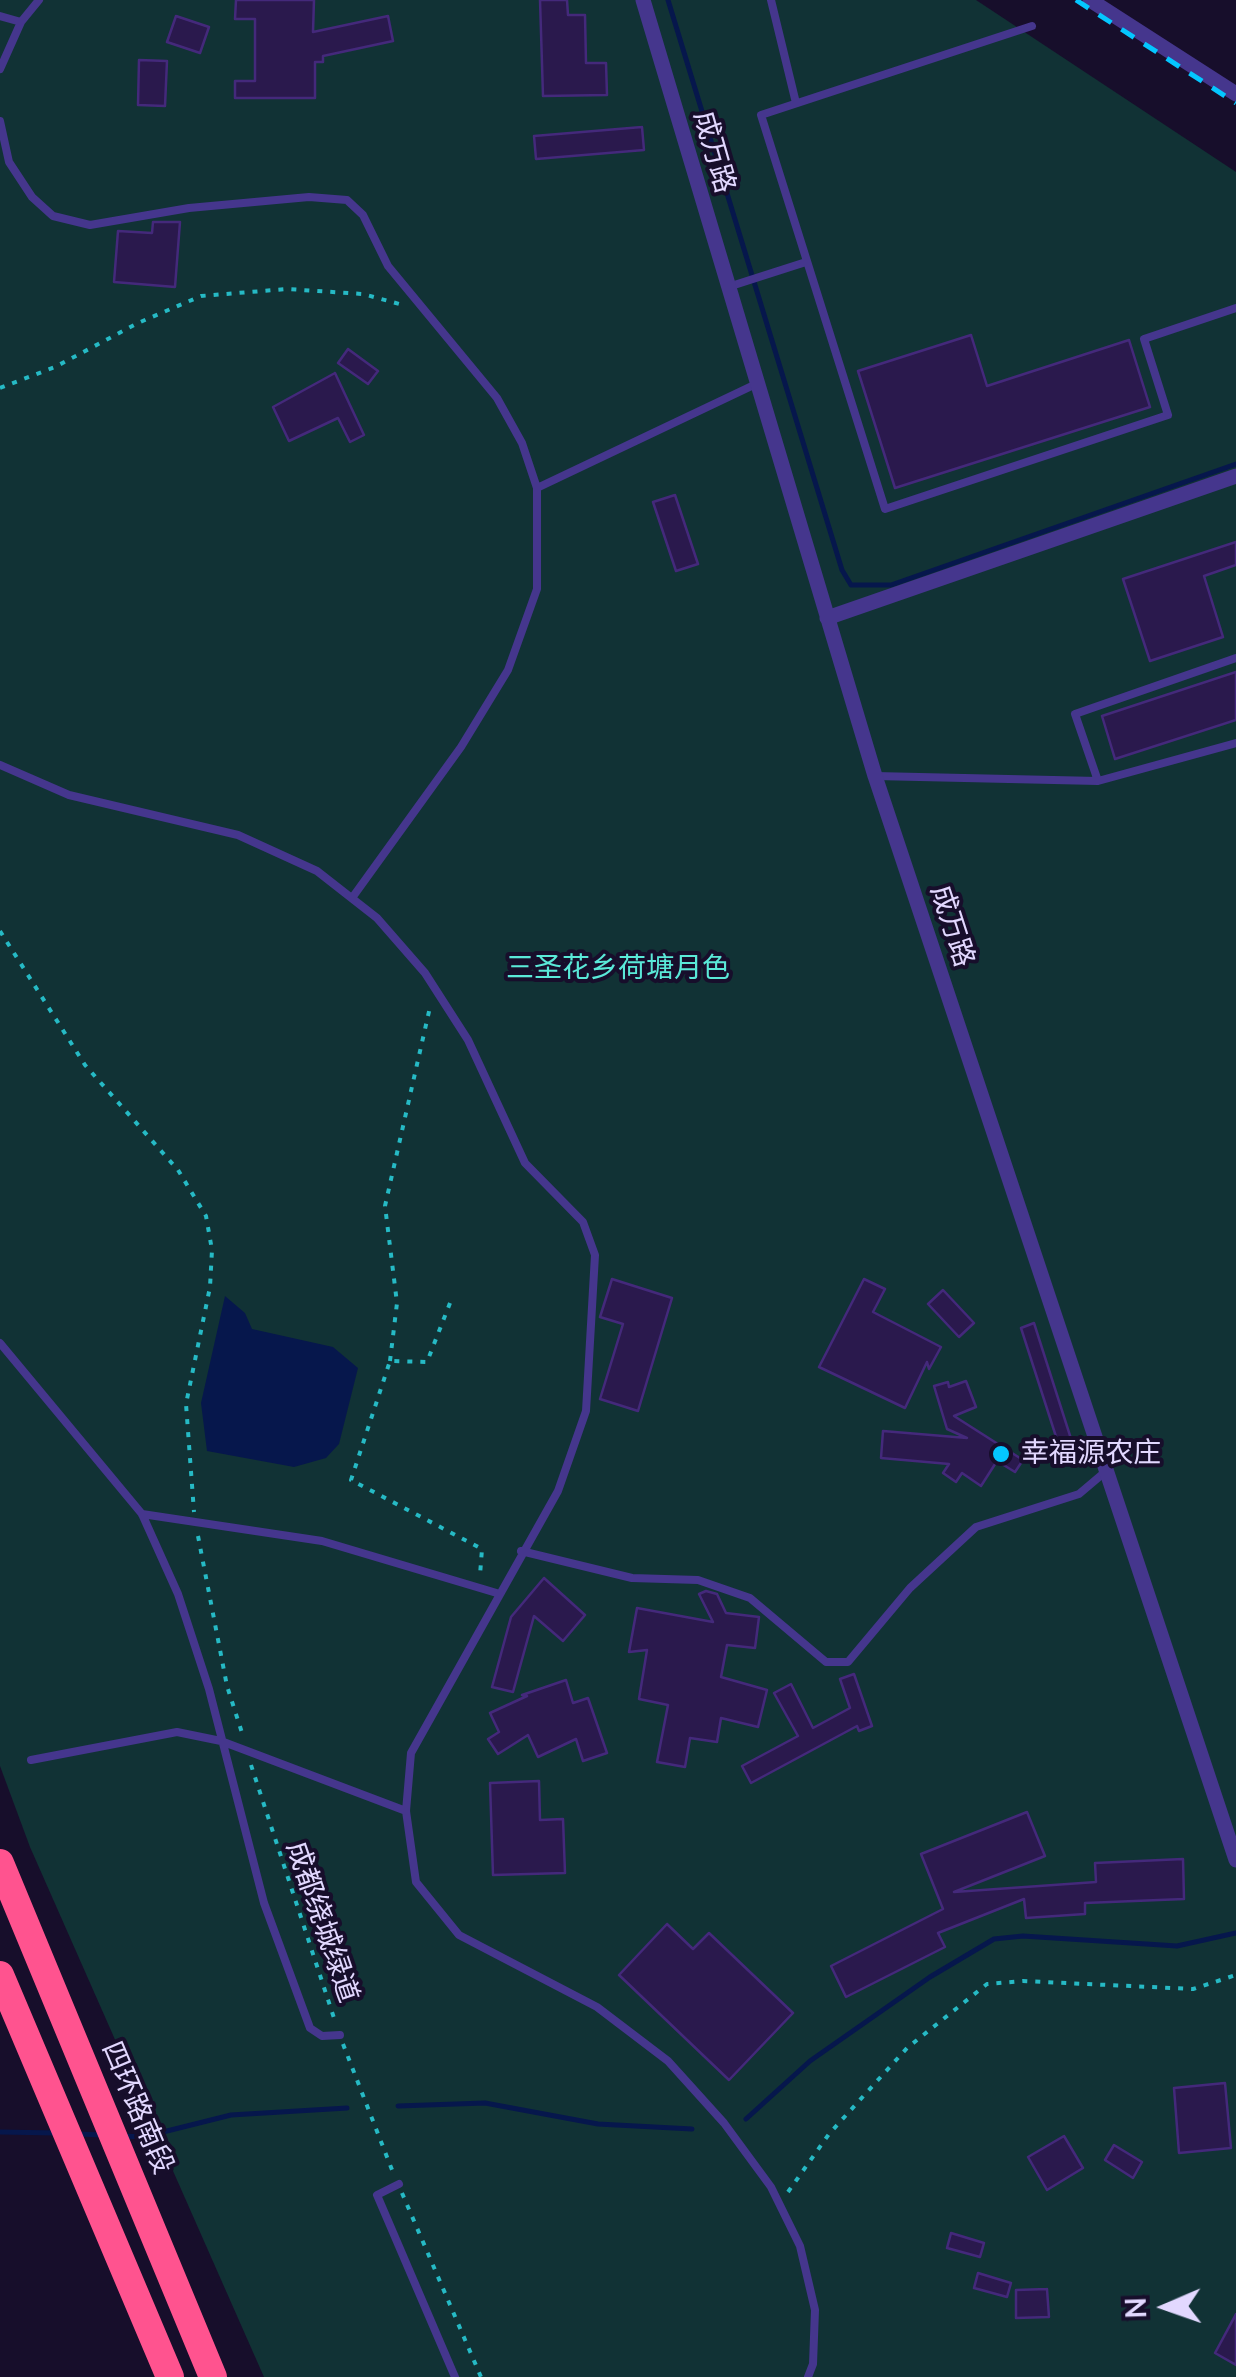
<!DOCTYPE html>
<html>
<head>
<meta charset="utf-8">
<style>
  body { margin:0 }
  #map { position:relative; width:1236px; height:2377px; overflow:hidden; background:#170e2b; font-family:Mulish,sans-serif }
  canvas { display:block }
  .north { position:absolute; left:1116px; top:2257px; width:100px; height:100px; -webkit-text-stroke:8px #170e2b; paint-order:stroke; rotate:268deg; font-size:28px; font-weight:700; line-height:40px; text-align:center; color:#e2d8ff }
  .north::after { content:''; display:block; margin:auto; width:35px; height:45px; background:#e2d8ff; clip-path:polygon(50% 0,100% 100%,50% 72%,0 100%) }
</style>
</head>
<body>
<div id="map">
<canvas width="1236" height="2377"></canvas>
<div class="north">N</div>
</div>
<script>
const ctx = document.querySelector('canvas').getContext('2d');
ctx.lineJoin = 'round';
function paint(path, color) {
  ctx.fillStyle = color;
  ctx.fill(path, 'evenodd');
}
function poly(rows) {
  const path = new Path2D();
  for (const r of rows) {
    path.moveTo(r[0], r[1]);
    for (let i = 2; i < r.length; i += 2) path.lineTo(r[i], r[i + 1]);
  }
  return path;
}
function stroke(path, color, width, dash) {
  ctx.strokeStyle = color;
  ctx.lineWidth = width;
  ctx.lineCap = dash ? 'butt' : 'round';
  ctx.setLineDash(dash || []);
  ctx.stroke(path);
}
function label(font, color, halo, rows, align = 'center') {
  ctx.font = font + ' Mulish,"Noto Sans SC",sans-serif';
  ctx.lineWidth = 8;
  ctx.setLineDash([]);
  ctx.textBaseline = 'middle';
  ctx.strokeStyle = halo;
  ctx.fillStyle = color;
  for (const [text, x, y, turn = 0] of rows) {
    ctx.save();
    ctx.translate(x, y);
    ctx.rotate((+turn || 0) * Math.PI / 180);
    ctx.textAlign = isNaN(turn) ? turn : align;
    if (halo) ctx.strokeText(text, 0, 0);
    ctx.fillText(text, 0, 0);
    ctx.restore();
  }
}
paint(poly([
  [0,0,976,0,1236,172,1236,2377,264,2377,30,1847,0,1766]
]), '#113235');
paint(poly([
  [225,1296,245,1313,252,1329,333,1347,358,1368,339,1444,326,1458,294,1467,207,1451,201,1403]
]), '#06174c');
stroke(poly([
  [668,0,842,570,851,585,891,585,1236,464],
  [398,2106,485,2103,598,2124,692,2129],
  [746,2119,810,2061,930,1977,994,1939,1023,1936,1177,1946,1236,1933],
  [0,2132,57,2133],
  [78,2134,102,2135],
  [123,2136,143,2137,231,2115,347,2108]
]), '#06174c', 5);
const building = poly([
  [236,0,314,0,313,32,388,16,393,41,323,56,323,62,315,62,315,98,235,98,235,81,255,81,255,19,235,19,236,0],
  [540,0,567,0,568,15,585,15,586,63,606,63,607,95,543,96,540,0],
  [176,16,209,27,200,53,167,42,176,16],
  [139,60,167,61,165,106,138,105,139,60],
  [642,127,644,150,536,159,534,136,642,127],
  [153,222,180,222,175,287,114,282,118,231,152,233,153,222],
  [971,335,987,386,1129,340,1150,407,895,488,858,371,971,335],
  [348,349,378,371,368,384,338,363,348,349],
  [335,373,364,435,350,442,338,418,289,441,273,407,335,373],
  [675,495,698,564,676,571,653,502,675,495],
  [1236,542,1236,565,1204,576,1223,637,1150,661,1123,579,1236,542],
  [1236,672,1236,720,1115,759,1102,716,1236,672],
  [612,1279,672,1298,638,1411,600,1399,623,1324,600,1317,612,1279],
  [864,1279,885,1289,873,1312,941,1347,929,1369,927,1362,905,1408,819,1367,864,1279],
  [943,1290,974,1323,959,1337,928,1304,943,1290],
  [1034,1323,1073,1445,1060,1449,1021,1328,1034,1323],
  [966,1381,976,1407,954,1416,1023,1460,1015,1472,997,1461,981,1486,962,1473,956,1482,943,1473,949,1464,881,1458,883,1431,967,1438,947,1429,934,1386,948,1382,949,1387,966,1381],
  [544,1578,585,1615,563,1641,534,1616,513,1692,492,1687,511,1617,544,1578],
  [706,1591,717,1594,726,1613,759,1617,755,1648,727,1645,721,1677,767,1690,758,1727,721,1718,717,1742,690,1738,685,1767,657,1762,668,1705,639,1699,647,1650,629,1652,637,1608,713,1622,699,1594,706,1591],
  [854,1674,872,1726,859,1731,857,1726,751,1783,742,1766,798,1736,774,1693,791,1684,813,1728,850,1708,840,1679,854,1674],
  [566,1680,573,1703,588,1698,607,1753,583,1761,576,1739,538,1757,528,1735,498,1754,488,1739,499,1732,490,1713,527,1696,522,1695,566,1680],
  [539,1781,540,1820,563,1819,565,1873,493,1875,490,1783,539,1781],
  [1027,1812,1045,1856,954,1892,1096,1882,1095,1863,1183,1859,1184,1899,1085,1903,1085,1914,1026,1918,1024,1899,938,1933,945,1947,846,1997,831,1966,943,1909,921,1854,1027,1812],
  [667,1924,693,1949,709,1933,793,2013,729,2080,619,1975,667,1924],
  [1225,2083,1231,2148,1179,2153,1174,2088,1225,2083],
  [1064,2136,1083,2168,1047,2190,1028,2157,1064,2136],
  [1114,2145,1142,2162,1133,2178,1105,2160,1114,2145],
  [951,2233,984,2243,980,2257,947,2248,951,2233],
  [978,2273,1011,2283,1007,2297,974,2288,978,2273],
  [1047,2289,1049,2317,1016,2318,1016,2290,1047,2289],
  [1236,2314,1236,2365,1215,2353,1236,2314]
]);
paint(building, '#2a194d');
stroke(building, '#44297b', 2.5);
stroke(poly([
  [0,388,55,367,138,323,201,296,287,289,363,294,403,305],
  [0,931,85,1065,178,1170,206,1216,212,1250,210,1287,186,1404,194,1512],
  [450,1303,427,1362,390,1361,351,1480,482,1549,480,1575],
  [390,1361,397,1303,385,1206,430,1007],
  [198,1536,227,1686,243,1736],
  [251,1765,335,2021],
  [343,2044,394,2175],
  [788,2192,829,2134,907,2048,987,1984,1023,1981,1193,1989,1236,1975],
  [402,2193,481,2377]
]), '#26bac5', 4, [5, 8]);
stroke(poly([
  [771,0,796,103],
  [0,16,21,22],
  [1032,26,761,115,885,509,1168,415,1144,339,1236,308],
  [0,69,21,22,39,0],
  [0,121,9,162,32,197,53,216,90,225,189,208,309,197,347,200,363,215,388,266,497,398,522,443,537,488,537,589,508,670,461,747,352,898],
  [728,287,806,262],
  [537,488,756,384],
  [0,765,69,795,238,835,317,871,377,918,425,973,468,1040,525,1163,583,1222,595,1255,586,1411,558,1491,411,1753,406,1811,416,1882,459,1935,597,2007,668,2061,724,2123,771,2187,800,2246,815,2310,813,2364,808,2377],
  [875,776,1098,781,1236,743],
  [1098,781,1075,714,1236,658],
  [0,1343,142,1514,178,1594,209,1689,264,1903,310,2028,322,2036,340,2035],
  [142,1514,322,1541,500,1594],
  [521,1551,632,1578,698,1580,750,1598,826,1662,848,1662,910,1588,976,1527,1079,1494,1105,1472],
  [31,1760,177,1732,221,1741,406,1811],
  [399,2184,377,2195,455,2377]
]), '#45368d', 8);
stroke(poly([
  [643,0,875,776,1236,1860],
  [1090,0,1236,94],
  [827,618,1236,476]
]), '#45368d', 15);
stroke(poly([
  [0,1863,213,2377],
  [0,1975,170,2377]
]), '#ff538f', 28);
stroke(poly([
  [1076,0,1236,103]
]), '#04c6ff', 5, [15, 12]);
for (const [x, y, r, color] of [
  [1001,1454,10,"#04c6ff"]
]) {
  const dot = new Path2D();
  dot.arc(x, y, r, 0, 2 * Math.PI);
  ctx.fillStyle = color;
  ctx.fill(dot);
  stroke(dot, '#170e2b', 4);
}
label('28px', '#e2d8ff', '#170e2b', [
  ["成万路",714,152,74],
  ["成万路",952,926,72],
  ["成都绕城绿道",322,1922,71],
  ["四环路南段",137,2108,67]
]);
label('28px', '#5ae9d8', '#170e2b', [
  ["三圣花乡荷塘月色",618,969]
]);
label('28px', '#e2d8ff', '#170e2b', [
  ["幸福源农庄",1021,1454]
], 'left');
</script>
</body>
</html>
